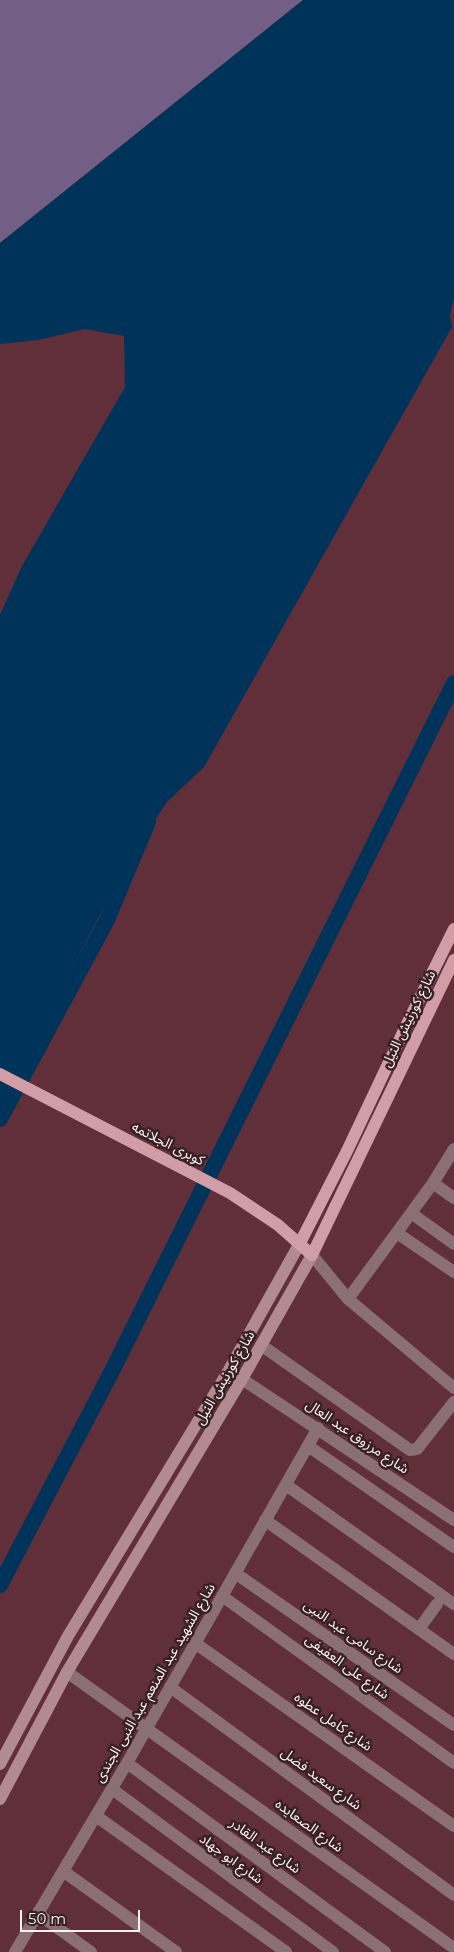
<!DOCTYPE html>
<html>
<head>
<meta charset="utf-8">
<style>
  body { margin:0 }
  #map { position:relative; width:454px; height:1952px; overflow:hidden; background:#602f3a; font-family:Montserrat,sans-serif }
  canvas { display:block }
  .scale { position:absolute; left:20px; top:1910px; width:120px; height:22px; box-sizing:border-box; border:2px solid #fdf0f2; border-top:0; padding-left:6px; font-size:15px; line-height:18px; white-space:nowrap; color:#fdf0f2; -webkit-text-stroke:4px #372024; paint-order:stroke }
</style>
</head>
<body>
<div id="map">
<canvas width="454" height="1952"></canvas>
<div class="scale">50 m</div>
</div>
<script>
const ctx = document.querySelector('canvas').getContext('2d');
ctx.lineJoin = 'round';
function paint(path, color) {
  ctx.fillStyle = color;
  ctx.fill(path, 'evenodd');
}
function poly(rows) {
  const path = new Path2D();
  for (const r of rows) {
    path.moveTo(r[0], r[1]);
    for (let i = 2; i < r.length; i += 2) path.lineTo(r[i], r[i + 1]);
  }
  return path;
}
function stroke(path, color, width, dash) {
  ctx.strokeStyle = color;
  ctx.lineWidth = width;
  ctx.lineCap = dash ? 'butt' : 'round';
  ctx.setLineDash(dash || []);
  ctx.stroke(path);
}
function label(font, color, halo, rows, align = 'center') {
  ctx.font = font + ' Montserrat,"Noto Sans Arabic",sans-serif';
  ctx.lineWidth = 5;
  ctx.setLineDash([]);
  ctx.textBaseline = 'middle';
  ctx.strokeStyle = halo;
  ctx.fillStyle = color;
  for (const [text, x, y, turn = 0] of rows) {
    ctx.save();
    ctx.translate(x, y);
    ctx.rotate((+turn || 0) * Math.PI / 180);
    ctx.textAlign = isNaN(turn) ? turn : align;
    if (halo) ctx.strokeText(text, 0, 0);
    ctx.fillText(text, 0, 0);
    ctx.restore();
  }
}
paint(poly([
  [0,0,303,0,0,243]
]), '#735f86');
paint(poly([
  [303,0,454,0,454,298,450,315,452,327,204,767,167,802,129,859,0,1106,0,615,22,566,125,387,124,336,85,329,38,340,0,344,0,243]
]), '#003359');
stroke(poly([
  [0,1119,107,920,148,822],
  [0,1585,111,1373,454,683]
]), '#003359', 16);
stroke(poly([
  [433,1183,454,1198],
  [411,1213,454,1244],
  [397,1233,454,1272],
  [348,1299,433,1183,454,1149],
  [261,1345,410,1450,417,1449,454,1402],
  [242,1379,454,1520],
  [308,1446,454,1547],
  [286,1485,454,1604],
  [265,1520,454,1654],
  [235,1573,454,1725],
  [222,1596,454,1763],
  [419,1629,437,1604],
  [195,1643,454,1826],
  [67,1672,454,1948],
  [170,1687,454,1895],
  [127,1763,385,1952],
  [112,1789,333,1952],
  [96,1816,286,1952],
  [63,1871,176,1952],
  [37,1913,91,1952],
  [15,1952,127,1763,318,1428]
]), '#8a7074', 12);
stroke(poly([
  [312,1255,348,1299,454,1388]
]), '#8a7074', 12);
stroke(poly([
  [0,1764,68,1636,229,1370,300,1243],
  [0,1799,67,1672,242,1379,312,1255]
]), '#b28a91', 12);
stroke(poly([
  [0,1074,230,1193,278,1225,312,1255,454,960],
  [300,1243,347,1151,406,1026,454,929]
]), '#d19ea7', 12);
label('14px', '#fdf0f2', '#372024', [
  ["شارع كورنيش النيل",409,1019,-64],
  ["كوبرى الجلاتمه",168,1144,27],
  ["شارع كورنيش النيل",225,1378,-60],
  ["شارع مرزوق عبد العال",357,1437,34],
  ["شارع سامى عبد النبى",353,1637,35],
  ["شارع على العفيفى",347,1667,36],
  ["شارع الشهيد عبد المنعم عبد النبى الجندى",155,1683,-60],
  ["شارع كامل عطوه",333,1722,35],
  ["شارع سعيد فضل",321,1779,36],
  ["شارع الصعايده",309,1826,36],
  ["شارع عبد القادر",265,1846,36],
  ["شارع ابو جهاد",231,1859,36]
]);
</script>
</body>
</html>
